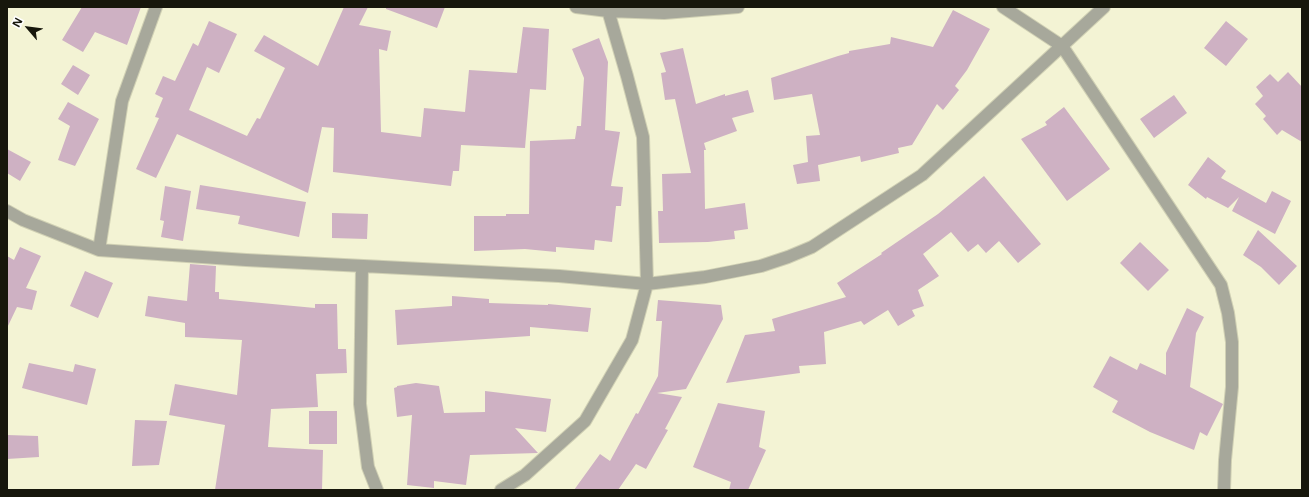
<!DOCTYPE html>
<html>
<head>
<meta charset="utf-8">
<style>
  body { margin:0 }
  #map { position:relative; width:1309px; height:497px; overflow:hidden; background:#f3f3d4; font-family:"Noto Sans",sans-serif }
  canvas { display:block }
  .frame { position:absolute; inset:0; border:8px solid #17170c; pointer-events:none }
  .north { position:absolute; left:8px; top:8px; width:40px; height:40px; -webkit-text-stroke:3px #fff; paint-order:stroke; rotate:298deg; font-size:11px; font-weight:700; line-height:16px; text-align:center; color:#17170c }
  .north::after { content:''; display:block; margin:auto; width:14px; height:18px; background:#17170c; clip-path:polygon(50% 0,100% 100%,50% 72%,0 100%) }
</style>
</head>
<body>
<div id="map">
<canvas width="1309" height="497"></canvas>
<div class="frame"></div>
<div class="north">N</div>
</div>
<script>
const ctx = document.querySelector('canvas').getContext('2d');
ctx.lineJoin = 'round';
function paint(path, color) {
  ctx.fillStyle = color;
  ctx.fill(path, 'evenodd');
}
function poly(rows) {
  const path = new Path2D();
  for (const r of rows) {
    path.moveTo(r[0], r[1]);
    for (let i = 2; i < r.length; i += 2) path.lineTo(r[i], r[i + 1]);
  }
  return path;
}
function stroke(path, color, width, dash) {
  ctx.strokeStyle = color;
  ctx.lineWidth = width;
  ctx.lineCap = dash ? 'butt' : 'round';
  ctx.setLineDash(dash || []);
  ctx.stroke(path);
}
paint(poly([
  [82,7,141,7,127,45,95,32,83,52,62,40],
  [344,7,368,7,359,25,391,31,387,51,379,49,381,132,421,137,424,108,465,112,469,70,517,73,523,27,549,29,546,90,530,89,525,148,461,145,459,171,453,171,451,186,333,172,334,128,322,127,308,193,177,134,156,178,136,169,159,118,155,117,163,98,155,94,163,76,175,81,193,43,198,46,209,21,237,34,219,73,207,67,189,110,247,136,257,118,260,119,285,68,254,51,264,35,318,66],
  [386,7,445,7,437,28,386,9],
  [953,10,990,29,967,70,955,86,959,90,943,110,937,104,912,145,898,148,899,153,861,162,860,156,818,165,820,181,797,184,793,165,808,162,806,136,820,135,812,94,774,100,771,78,838,56,849,53,849,51,890,44,891,37,933,47],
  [1226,21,1248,39,1226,66,1204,48],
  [599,38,608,62,605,130,620,132,611,186,623,187,621,206,616,206,612,242,595,240,594,250,556,247,556,252,525,249,474,251,474,216,506,216,506,214,529,214,530,141,575,139,577,126,581,126,584,78,572,49],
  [683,48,696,104,725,94,725,96,748,90,754,112,732,118,737,131,704,143,706,150,704,150,705,209,745,203,748,229,734,231,735,239,708,242,659,243,658,211,663,211,662,174,691,173,675,99,665,100,661,73,666,72,660,53],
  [73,65,90,75,78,95,61,84],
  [1288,72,1302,87,1302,142,1282,130,1277,135,1263,119,1266,116,1255,104,1263,96,1256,87,1270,74,1278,82],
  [1174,95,1187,113,1154,138,1140,119],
  [68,102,99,119,75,166,58,160,70,126,58,119],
  [1064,107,1110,169,1067,201,1021,139,1047,125,1045,122],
  [7,149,31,162,20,181,7,173],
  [1208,157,1226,171,1221,178,1266,203,1272,191,1291,201,1275,234,1232,211,1239,197,1228,208,1207,197,1206,199,1188,185],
  [984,176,1041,244,1018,263,999,241,986,253,978,244,968,252,951,232,923,254,939,276,918,290,924,306,912,310,915,316,898,326,888,310,864,325,861,321,824,332,826,364,799,366,800,373,726,383,745,335,775,331,772,319,846,297,837,283,882,254,881,253,938,214],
  [200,185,306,202,299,237,238,224,240,216,196,209],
  [165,186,191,191,183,241,161,237,164,221,160,220],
  [332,213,368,214,367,239,332,238],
  [1258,230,1297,266,1279,285,1261,267,1243,255],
  [1140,242,1169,270,1148,291,1120,263],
  [20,247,41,256,26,288,37,291,32,310,17,307,7,328,7,256,14,260],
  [190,264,216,266,215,292,219,292,219,299,315,308,315,304,337,304,338,349,346,349,347,373,316,374,318,407,271,409,268,447,323,450,322,490,215,490,225,425,169,415,175,384,237,395,242,340,185,337,185,323,145,316,148,296,187,301],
  [85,271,113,283,98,318,70,306],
  [452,296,489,299,489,303,548,305,548,304,591,308,588,332,530,327,530,336,397,345,395,310,452,306],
  [658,300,721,305,723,319,686,389,657,393,682,397,665,429,668,430,646,469,636,464,618,490,574,490,600,454,610,461,636,413,638,414,658,376,662,321,656,321],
  [1187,308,1204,317,1196,333,1190,387,1223,404,1207,436,1200,432,1194,450,1150,432,1112,412,1118,401,1093,387,1110,356,1137,370,1140,363,1166,375,1166,353],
  [29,363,73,372,75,364,96,369,87,405,22,388],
  [416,383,439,386,444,413,485,412,485,391,551,399,546,432,515,428,538,453,470,455,466,485,434,481,434,488,407,485,412,415,397,417,394,388,397,387,397,386],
  [718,403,765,411,759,447,766,450,748,490,729,490,731,482,693,467],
  [309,411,337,411,337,444,309,444],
  [135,420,167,421,159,465,132,466],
  [7,435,38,436,39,457,7,459]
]), '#ceb1c3');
const minor = poly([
  [576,7,608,11,664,13,738,7],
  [1003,7,1062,46,1221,285,1228,313,1232,342,1232,387,1225,460,1224,490],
  [7,211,23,220,99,250,246,260,559,276,647,284,705,277,761,266,788,257,812,247,922,175,1104,7],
  [99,250,122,101,156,7],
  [362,266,360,404,368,467,377,490],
  [501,490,525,475,585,421,632,340,647,284,643,137,627,76,607,7]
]);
stroke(minor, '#d0d0b4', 14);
stroke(minor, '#a7a89b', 12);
</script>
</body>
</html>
